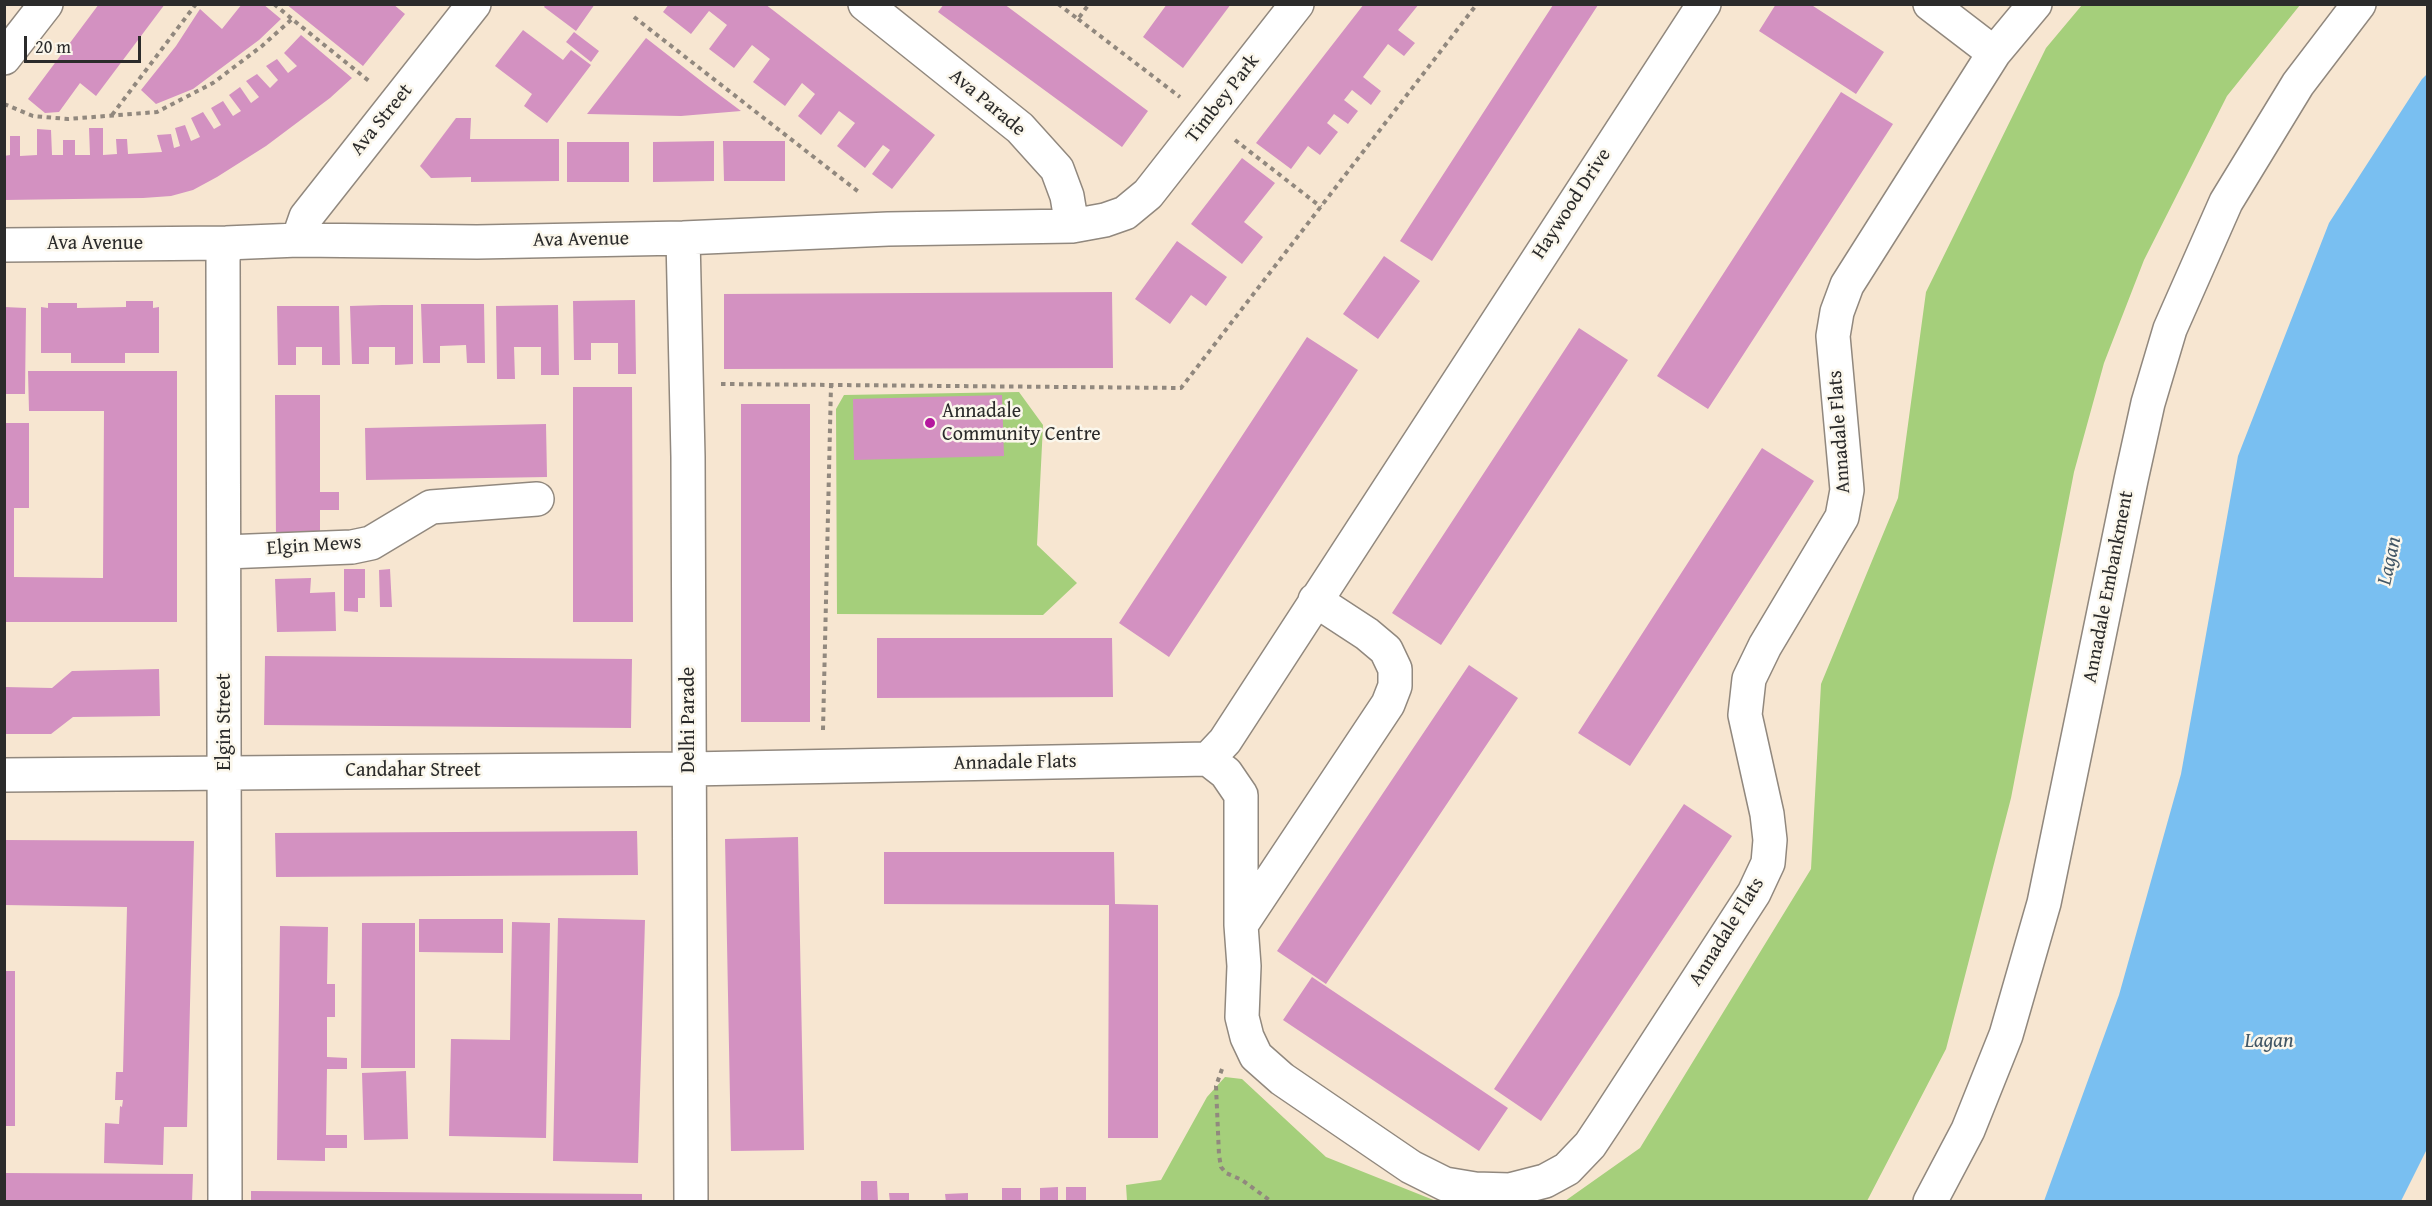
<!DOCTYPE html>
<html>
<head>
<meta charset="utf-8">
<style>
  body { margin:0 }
  #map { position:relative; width:2432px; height:1206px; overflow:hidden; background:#f7e6d1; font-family:"Gentium Book Plus",serif }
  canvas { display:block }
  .frame { position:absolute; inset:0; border:6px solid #2b2b2b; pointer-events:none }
  .scale { position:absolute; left:24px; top:36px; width:117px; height:27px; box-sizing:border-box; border:3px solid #2b2b2b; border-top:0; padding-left:8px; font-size:18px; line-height:21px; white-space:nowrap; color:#2b2b2b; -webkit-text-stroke:4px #fbf7ec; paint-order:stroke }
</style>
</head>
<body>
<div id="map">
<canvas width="2432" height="1206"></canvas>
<div class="frame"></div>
<div class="scale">20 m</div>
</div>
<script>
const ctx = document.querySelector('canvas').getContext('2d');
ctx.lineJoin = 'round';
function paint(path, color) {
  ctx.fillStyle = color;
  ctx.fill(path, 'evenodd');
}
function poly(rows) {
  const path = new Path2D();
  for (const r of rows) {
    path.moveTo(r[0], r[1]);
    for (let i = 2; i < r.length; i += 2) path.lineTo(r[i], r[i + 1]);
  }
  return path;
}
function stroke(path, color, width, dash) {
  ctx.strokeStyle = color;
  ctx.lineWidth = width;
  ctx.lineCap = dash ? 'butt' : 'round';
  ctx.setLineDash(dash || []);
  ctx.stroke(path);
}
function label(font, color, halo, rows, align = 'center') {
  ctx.font = font + ' "Gentium Book Plus",serif';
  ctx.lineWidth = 5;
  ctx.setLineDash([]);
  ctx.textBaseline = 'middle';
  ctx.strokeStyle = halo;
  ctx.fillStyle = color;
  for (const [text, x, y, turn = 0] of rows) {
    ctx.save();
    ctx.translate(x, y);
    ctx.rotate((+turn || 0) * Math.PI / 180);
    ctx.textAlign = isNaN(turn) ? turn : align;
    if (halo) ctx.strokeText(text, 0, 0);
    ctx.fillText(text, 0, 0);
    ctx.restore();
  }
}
paint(poly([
  [2082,5,2300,5,2227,96,2144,260,2104,363,2074,472,2011,798,1946,1049,1867,1201,1565,1201,1640,1148,1811,869,1821,684,1898,498,1926,292,2046,48],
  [1019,392,1043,425,1037,545,1077,583,1043,615,837,614,836,409,844,395],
  [1225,1077,1242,1079,1326,1157,1436,1201,1127,1201,1126,1185,1161,1180,1207,1097]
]), '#a5cf7b');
paint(poly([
  [2427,74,2427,1149,2401,1201,2044,1201,2119,995,2181,774,2238,456,2329,223,2422,79]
]), '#79bff1');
paint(poly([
  [99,4,165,4,96,96,80,83,59,112,45,113,28,99],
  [242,4,263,4,281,19,259,40,193,89,156,104,141,90,176,46,200,9,222,29],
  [286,4,393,4,405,14,363,66],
  [546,4,595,4,576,31,544,7],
  [669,4,765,4,935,135,892,189,872,174,890,150,883,145,865,168,837,146,855,123,839,111,821,135,798,116,815,94,802,83,785,106,753,82,770,59,752,45,734,68,709,49,727,25,709,11,691,34,663,12],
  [944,4,1004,4,1148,111,1122,147,938,12],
  [1167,4,1231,4,1183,68,1143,37],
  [1364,4,1419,4,1398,30,1415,43,1404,56,1388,44,1363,77,1381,91,1371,105,1352,90,1344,100,1358,111,1348,124,1334,114,1327,123,1338,132,1320,155,1308,146,1291,169,1256,143],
  [1776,4,1810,4,1884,52,1856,94,1759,31],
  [1553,5,1598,5,1432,261,1400,241],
  [523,30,563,60,571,50,591,65,547,123,524,106,532,94,495,66],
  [574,32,599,51,591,62,566,42],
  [301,35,352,78,330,98,266,146,217,177,193,190,171,196,143,198,4,200,4,156,10,155,10,136,20,136,20,156,37,155,37,129,51,130,52,155,63,155,63,140,75,140,75,155,90,155,89,128,103,128,103,155,117,154,116,139,127,139,128,154,162,152,157,135,171,134,174,148,180,146,175,128,185,125,191,141,200,137,191,118,203,112,214,129,221,125,211,108,223,101,233,116,241,111,229,95,240,87,251,103,259,97,246,81,257,74,270,88,278,80,266,66,277,59,288,73,297,66,284,53],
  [646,38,705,84,741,111,681,116,587,114],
  [1841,92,1893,124,1708,409,1657,376],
  [456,118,471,118,470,139,559,139,559,181,471,182,471,177,431,178,420,166],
  [714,141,714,181,653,182,653,142],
  [723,141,785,141,785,181,724,181],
  [567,142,629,142,629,182,567,182],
  [1242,158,1275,183,1244,222,1263,237,1242,264,1191,224],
  [1177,241,1227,277,1206,306,1191,295,1170,324,1135,299],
  [1384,256,1420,281,1378,339,1343,314],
  [1112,292,1113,368,724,369,724,294],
  [635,300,636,374,618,374,618,343,591,343,591,360,574,360,573,301],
  [126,301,153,301,153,308,159,307,159,353,125,353,125,363,71,363,71,353,41,353,41,307,48,308,48,303,77,303,77,308,126,307],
  [421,304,484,304,485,363,467,363,466,345,440,346,440,363,423,363],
  [382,305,413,305,413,364,395,365,395,347,369,347,369,364,352,364,350,306],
  [558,305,559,375,541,375,541,347,514,347,515,379,497,379,496,306],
  [277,306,339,306,340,365,322,365,322,347,296,347,296,365,278,365],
  [4,307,26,308,25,394,4,394],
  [1579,328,1628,360,1441,645,1392,613],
  [1307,337,1358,370,1169,657,1119,623],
  [28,371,177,371,177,622,4,622,4,423,29,423,29,508,14,508,14,577,103,578,104,411,29,411],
  [573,387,632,387,633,622,573,622],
  [275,395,320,395,320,492,339,492,339,510,320,510,320,539,276,539],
  [1002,395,1004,456,854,460,853,399],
  [741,404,810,404,810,722,741,722],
  [546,424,547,477,366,480,365,428],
  [1762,448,1814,481,1630,766,1578,733],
  [344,569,365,569,365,598,358,598,358,612,344,611],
  [390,569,392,607,380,607,379,570],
  [311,578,310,593,335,592,336,631,277,632,275,579],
  [877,638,1112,638,1113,697,877,698],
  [265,656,632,659,631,728,264,725],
  [1469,665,1518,698,1326,984,1277,951],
  [159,669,160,716,73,717,51,734,4,734,4,687,52,688,72,671],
  [1684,804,1732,836,1541,1121,1494,1089],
  [637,831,638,875,276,877,275,833],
  [798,837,804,1150,731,1151,725,839],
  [4,840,194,841,187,1127,164,1127,163,1165,104,1163,105,1123,119,1124,120,1106,122,1107,123,1100,115,1100,116,1072,123,1072,127,907,4,905],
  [884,852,1114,852,1115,904,1158,905,1158,1138,1108,1138,1109,905,884,904],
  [558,918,645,920,638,1163,553,1161],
  [419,919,503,919,503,953,419,952],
  [512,922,550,923,546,1138,449,1136,451,1039,510,1040],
  [362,923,415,923,415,1068,361,1068],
  [280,926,328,927,327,984,335,984,335,1017,327,1017,327,1057,347,1058,347,1069,327,1069,326,1135,347,1135,347,1148,325,1148,325,1161,277,1160],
  [4,971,15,971,15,1126,4,1126],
  [1312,977,1508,1108,1479,1151,1283,1020],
  [406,1071,408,1139,364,1140,362,1073],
  [4,1173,193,1174,192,1202,4,1202],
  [861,1181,877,1181,878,1202,861,1202],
  [1058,1187,1058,1202,1040,1202,1040,1188],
  [1066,1187,1086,1187,1086,1202,1066,1202],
  [1002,1188,1021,1188,1021,1202,1002,1202],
  [251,1191,642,1194,642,1202,251,1202],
  [889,1193,909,1193,909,1202,890,1202],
  [968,1193,968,1202,946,1202,945,1194]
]), '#d391c1');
const street = poly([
  [865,4,1020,128,1057,169,1067,196,1072,226],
  [1704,4,1225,741,1208,759,1226,773,1241,795,1241,925,1244,966,1242,1017,1247,1037,1256,1056,1282,1079,1411,1167,1445,1184,1475,1189,1510,1190,1545,1181,1567,1169,1590,1145,1606,1121,1754,893,1768,863,1770,840,1767,814,1745,715,1749,679,1765,646,1842,517,1847,490,1833,336,1837,312,1847,285,1994,53,2035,4],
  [1930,4,1994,53],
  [4,58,46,4],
  [683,238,688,457,691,1202],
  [298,240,306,217,474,4],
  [4,245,226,243,298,240,477,242,683,238,888,229,1072,226,1105,220,1125,213,1148,194,1297,4],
  [225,552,352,547,371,543,431,507,537,499],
  [4,775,689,769,1208,759],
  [1241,925,1388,704,1395,686,1395,669,1386,650,1367,634,1315,600],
  [225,1202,223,259,226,243]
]);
const secondary = poly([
  [1930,1202,1968,1130,2006,1035,2044,903,2131,480,2148,403,2170,329,2226,202,2298,84,2359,4]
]);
stroke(street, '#91887e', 36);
stroke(secondary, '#91887e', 36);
stroke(poly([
  [274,4,292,19],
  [1058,4,1078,19,1089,4],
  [634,17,860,193],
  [1078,19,1180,97],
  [4,104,33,116,68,119,157,112,213,83,262,46,292,19,369,81],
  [112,115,196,4],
  [1235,140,1321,207],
  [721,384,1181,388,1477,4],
  [823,730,831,385],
  [1222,1069,1216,1086,1219,1155,1221,1167,1226,1173,1242,1180,1272,1202]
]), '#91887e', 4, [4.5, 4.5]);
stroke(street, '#fff', 33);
stroke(secondary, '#fff', 33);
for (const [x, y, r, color] of [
  [930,423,6,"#b5179e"]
]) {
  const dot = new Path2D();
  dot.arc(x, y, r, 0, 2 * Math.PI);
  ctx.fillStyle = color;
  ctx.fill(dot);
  stroke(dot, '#fbf7ec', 2);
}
label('20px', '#2b2b2b', '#fbf7ec', [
  ["Timbey Park",1223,99,-52],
  ["Ava Parade",987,103,40],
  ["Ava Street",382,120,-51],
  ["Haywood Drive",1572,204,-57],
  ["Ava Avenue",581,240,-1],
  ["Ava Avenue",95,244],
  ["Annadale Flats",1840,432,-94],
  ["Elgin Mews",314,546,-4],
  ["Annadale Embankment",2109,587,-79],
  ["Delhi Parade",689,720,-90],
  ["Elgin Street",225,722,-90],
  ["Annadale Flats",1015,763,-1],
  ["Candahar Street",413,771],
  ["Annadale Flats",1727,932,-58]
]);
label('20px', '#2b2b2b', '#fbf7ec', [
  ["Annadale",942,412],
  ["Community Centre",942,435]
], 'left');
label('italic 21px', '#425766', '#fbf7ec', [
  ["Lagan",2390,561,-78],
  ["Lagan",2269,1042]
]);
</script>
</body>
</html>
